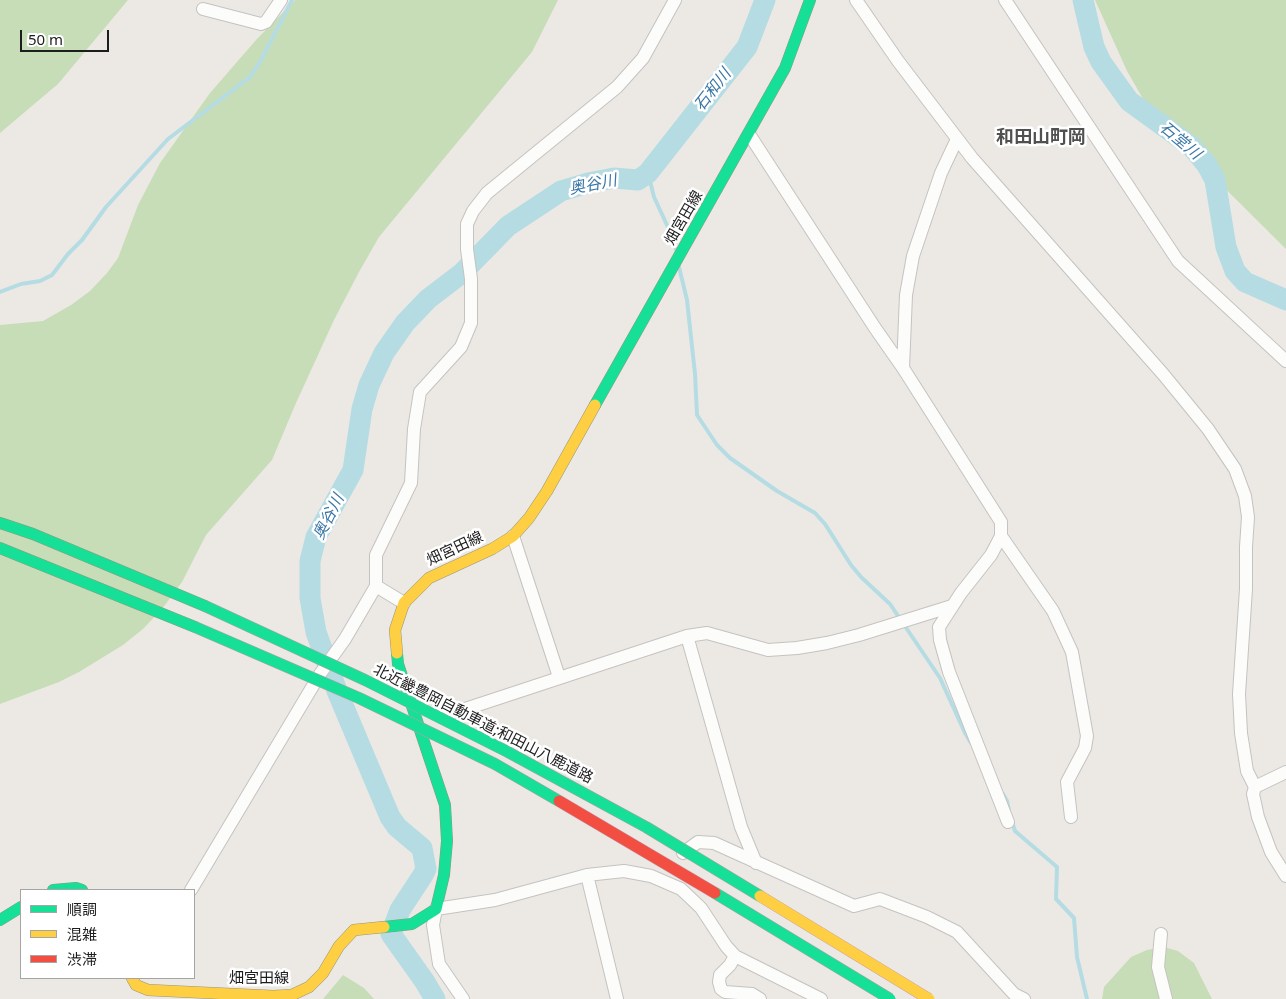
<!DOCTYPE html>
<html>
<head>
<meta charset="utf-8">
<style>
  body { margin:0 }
  #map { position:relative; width:1286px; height:999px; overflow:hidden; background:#ece9e5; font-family:"Noto Sans","Noto Sans JP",sans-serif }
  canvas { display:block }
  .legend { position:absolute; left:20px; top:889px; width:175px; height:90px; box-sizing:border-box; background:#fff; border:1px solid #a5a5a5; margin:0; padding:6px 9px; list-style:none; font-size:15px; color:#1d1d1d }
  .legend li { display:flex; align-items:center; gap:10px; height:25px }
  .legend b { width:25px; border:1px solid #a5a5a5 }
  .scale { position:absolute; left:20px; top:30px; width:89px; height:22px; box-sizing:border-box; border:2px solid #1d1d1d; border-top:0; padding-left:6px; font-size:15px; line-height:18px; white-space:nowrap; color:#1d1d1d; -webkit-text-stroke:4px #fff; paint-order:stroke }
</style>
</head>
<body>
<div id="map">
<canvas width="1286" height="999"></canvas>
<ul class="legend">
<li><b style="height:6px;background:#16e098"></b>順調</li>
<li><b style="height:6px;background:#ffcf43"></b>混雑</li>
<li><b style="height:6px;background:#f24e42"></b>渋滞</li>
</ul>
<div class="scale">50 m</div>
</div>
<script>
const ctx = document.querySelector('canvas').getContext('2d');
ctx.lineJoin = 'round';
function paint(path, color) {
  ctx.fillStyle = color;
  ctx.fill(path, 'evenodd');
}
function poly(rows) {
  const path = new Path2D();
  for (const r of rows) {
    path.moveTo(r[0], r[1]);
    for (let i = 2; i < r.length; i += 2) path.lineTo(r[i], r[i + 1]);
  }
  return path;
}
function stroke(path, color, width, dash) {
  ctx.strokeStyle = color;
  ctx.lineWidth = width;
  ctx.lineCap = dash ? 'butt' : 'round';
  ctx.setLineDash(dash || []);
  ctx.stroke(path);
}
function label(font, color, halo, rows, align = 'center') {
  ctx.font = font + ' "Noto Sans","Noto Sans JP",sans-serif';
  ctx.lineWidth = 5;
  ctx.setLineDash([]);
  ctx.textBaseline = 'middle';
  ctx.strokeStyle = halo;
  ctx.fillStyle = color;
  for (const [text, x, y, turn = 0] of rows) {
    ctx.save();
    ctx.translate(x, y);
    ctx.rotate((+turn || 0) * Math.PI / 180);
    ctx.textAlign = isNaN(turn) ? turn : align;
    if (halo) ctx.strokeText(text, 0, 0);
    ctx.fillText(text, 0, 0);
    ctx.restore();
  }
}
paint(poly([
  [0,0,128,0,58,84,0,133],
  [295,0,558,0,532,52,379,237,359,272,334,320,296,403,272,460,206,535,182,582,162,609,143,629,123,645,79,672,59,682,0,704,0,325,43,321,71,305,90,291,107,273,118,258,138,205,160,163,210,93,256,40],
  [1095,0,1286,0,1286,249,1154,118,1127,71],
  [1164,947,1178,951,1194,963,1212,999,1102,999,1104,987,1131,957,1147,950],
  [343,975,364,988,374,999,323,999]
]), '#c7ddb7');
stroke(poly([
  [648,173,654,197,672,236,676,250],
  [679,267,687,300,695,374,697,415,717,445,730,458,777,491,815,513,825,524,851,565,861,577,890,604,940,678,965,733,971,743],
  [0,292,21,284,40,281,52,275,68,254,82,240,106,207,168,139,250,77,260,62,292,0],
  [1003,794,1007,801,1009,810],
  [1012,822,1015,831,1057,867,1056,899,1074,918,1077,957,1087,999]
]), '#b5dce3', 4);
stroke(poly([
  [1083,0,1094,47,1101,62,1129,101,1191,146,1207,165,1215,180,1226,247,1235,271,1245,282,1286,300],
  [435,999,425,982,391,934,400,910,423,875,426,869,422,848,397,827,390,817,337,691,316,632,310,598,310,561,316,537,353,470,362,409,369,385,384,353,405,323,428,299,462,273,508,226,561,191,588,183,614,178,638,180,648,173,747,47,765,0]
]), '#b5dce3', 21);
const street = poly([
  [856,0,898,61,972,158,1163,374,1208,429,1235,469,1245,496,1248,517,1246,547,1246,589,1239,694,1241,733,1247,771,1255,787,1253,794,1258,817,1271,852,1286,876],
  [1005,0,1178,261,1286,361],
  [203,9,261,24,266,22,281,0],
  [749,134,875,328,903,368,1001,522,1001,536,991,555,961,593,939,627,940,640,949,672,1008,822],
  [903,368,906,295,913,256,941,173,957,139],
  [513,536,559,677],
  [1001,536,1053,611,1072,652,1087,736,1085,748,1067,782,1071,817],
  [404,603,376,586,376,555,411,483,414,429,420,392,461,347,471,323,471,279,467,249,467,224,473,211,487,193,617,87,643,58,675,0],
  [687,636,741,827,756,863],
  [441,717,687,636,707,633,768,650,797,648,827,643,859,635,952,606],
  [1255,787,1286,772],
  [683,853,698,842,714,843,854,906,880,899,927,917,957,932,1014,994,1024,999],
  [587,875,617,999],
  [191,890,320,674,345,639,376,586],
  [1161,934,1158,967,1166,999],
  [735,956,730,965,720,975,719,982,721,989,725,992,752,994,760,999],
  [463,999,439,964,433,925,436,909,495,900,587,875,624,871,651,876,681,889,701,908,726,946,735,956,821,999]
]);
const fast = poly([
  [595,405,785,68,810,0],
  [0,523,33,534,205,606],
  [0,548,195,627],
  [53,890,76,888,82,890],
  [0,920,21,907],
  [384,927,412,924,436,909,444,875,447,841,445,805,398,664,397,653]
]);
const slow = poly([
  [397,653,395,630,404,603,429,578,492,549,513,536,529,518,547,491,595,405],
  [132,978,136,985,148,990,273,996,292,995,309,987,323,973,339,946,354,930,384,927]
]);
stroke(street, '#c4c3c1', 14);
stroke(fast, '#96957c', 12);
stroke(slow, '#96957c', 12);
stroke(street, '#fcfcfb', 12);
stroke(fast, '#16e098', 11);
stroke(slow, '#ffcf43', 11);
const fastBridge = poly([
  [205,606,365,680,506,751,646,827,760,896],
  [195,627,359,698,495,764,559,801],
  [715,893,890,999]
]);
const slowBridge = poly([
  [760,896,929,999]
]);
const jamBridge = poly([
  [559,801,715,893]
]);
stroke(fastBridge, '#c499a8', 12, []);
stroke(slowBridge, '#c499a8', 12, []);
stroke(jamBridge, '#c499a8', 12, []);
stroke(fastBridge, '#16e098', 11);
stroke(slowBridge, '#ffcf43', 11);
stroke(jamBridge, '#f24e42', 11);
label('15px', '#1d1d1d', '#fff', [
  ["畑宮田線",684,218,-60],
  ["畑宮田線",455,549,-25],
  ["北近畿豊岡自動車道;和田山八鹿道路",483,724,27],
  ["畑宮田線",259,979]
]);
label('italic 16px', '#3b77a6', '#fff', [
  ["石和川",713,90,-52],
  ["石堂川",1180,141,40],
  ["奥谷川",593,185,-11],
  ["奥谷川",329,517,-63]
]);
label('bold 18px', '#505050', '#fff', [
  ["和田山町岡",1041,138]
]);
</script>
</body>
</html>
